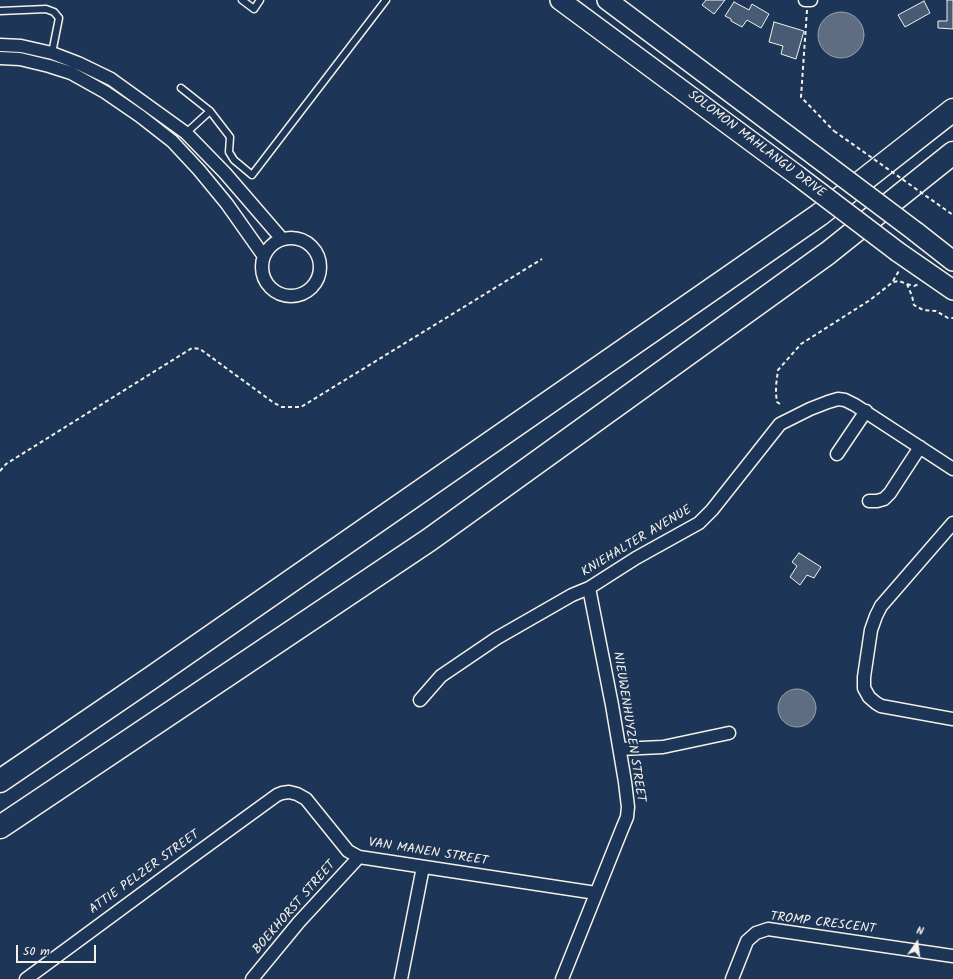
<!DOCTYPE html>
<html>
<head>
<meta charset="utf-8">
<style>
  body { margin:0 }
  #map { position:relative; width:953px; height:979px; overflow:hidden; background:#1d3557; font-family:Kalam,sans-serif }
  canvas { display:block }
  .north { position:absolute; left:897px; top:923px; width:40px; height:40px; -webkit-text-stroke:3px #1d3557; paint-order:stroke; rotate:14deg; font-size:11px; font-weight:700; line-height:16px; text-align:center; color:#f4f1e8 }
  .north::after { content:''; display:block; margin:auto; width:14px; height:18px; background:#f4f1e8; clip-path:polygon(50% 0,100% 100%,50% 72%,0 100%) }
  .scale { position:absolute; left:16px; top:945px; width:80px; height:18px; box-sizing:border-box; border:2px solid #f4f1e8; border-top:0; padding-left:5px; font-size:12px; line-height:14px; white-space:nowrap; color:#f4f1e8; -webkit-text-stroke:3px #1d3557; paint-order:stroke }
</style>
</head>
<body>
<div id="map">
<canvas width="953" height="979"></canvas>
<div class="north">N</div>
<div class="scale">50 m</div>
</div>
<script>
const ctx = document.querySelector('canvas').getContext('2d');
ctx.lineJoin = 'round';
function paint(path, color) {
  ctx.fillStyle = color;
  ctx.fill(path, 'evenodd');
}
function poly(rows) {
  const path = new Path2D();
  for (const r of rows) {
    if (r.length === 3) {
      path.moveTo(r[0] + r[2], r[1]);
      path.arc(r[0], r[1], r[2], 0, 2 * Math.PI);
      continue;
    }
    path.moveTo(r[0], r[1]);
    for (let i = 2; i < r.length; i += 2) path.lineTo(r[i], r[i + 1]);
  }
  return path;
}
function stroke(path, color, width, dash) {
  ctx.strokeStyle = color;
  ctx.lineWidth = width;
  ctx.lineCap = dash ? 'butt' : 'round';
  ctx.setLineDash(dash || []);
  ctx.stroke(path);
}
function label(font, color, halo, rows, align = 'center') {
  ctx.font = font + ' Kalam,sans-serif';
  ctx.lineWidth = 3.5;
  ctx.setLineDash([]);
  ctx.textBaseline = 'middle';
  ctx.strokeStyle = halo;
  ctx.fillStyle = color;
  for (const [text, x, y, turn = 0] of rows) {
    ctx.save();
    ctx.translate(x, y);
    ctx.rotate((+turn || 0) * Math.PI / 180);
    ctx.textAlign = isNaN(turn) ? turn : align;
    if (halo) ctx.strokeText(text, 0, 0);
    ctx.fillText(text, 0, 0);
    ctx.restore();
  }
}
const water = poly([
  [841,35,23],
  [797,708,19]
]);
paint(water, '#5e6d82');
stroke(water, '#9aa2ab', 1);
const building = poly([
  [706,0,725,0,714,14,702,5,706,0],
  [947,0,953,0,953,29,938,28,938,21,947,21,947,0],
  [924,1,930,13,905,27,898,15,924,1],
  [734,2,749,10,752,4,769,14,761,28,747,20,742,27,731,21,731,19,725,16,734,2],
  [774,22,804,31,796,59,781,54,783,46,769,42,774,22],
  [799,553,821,567,814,578,807,575,800,585,790,577,797,566,792,562,799,553]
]);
paint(building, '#485b74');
stroke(building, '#f4f1e8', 1);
const service = poly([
  [242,0,254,9,260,0],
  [0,11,46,9,54,12,59,18,52,53],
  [181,88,210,111,186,133],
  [210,111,230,137,229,152,234,160,252,175,386,0]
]);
const minor = poly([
  [805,0,811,0],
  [0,45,21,46,52,53,78,63,111,79,186,133,225,173,282,239],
  [0,58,20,59,49,66,71,73,105,92,140,116,172,141,199,170,227,204,263,255],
  [291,267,29],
  [837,454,866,411],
  [869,501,877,501,884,499,890,493,920,447],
  [953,523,881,606,876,616,871,630,864,677,864,688,869,697,876,703,881,706,953,719],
  [420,700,441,676,497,638,572,595,589,588,636,558,699,523,712,510,780,424,810,409,828,402,838,399,845,400,855,405,953,469],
  [620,749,663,747,729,733],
  [26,979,193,856,277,795,282,793,289,792,297,794,306,799,348,851,359,857,596,893],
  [252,979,299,922,359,857],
  [401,979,423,867],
  [562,979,622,829,627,817,628,807,625,782,612,705,589,588],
  [732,979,747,941,756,933,768,929,953,956]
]);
const primary = poly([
  [560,0,798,176],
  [607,0,815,156],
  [916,232,953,261],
  [898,252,953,290]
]);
const motorway = poly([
  [0,781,151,678,819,215,953,110],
  [0,827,429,540,828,253,953,153]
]);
stroke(service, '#f4f1e8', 9);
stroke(minor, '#f4f1e8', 15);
stroke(primary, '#f4f1e8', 22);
stroke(motorway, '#f4f1e8', 25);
stroke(poly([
  [807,10,801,97,834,131],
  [893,281,900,269],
  [907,284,914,286,919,284],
  [780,404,777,402,776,394,776,386,778,370,801,344,870,300,893,282,899,281,907,284,912,296,914,305,923,310,936,311,948,318,953,318],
  [0,471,6,464,192,348,200,349,274,403,282,407,301,407,542,259]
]), '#f4f1e8', 2, [4, 3]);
stroke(service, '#1d3557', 6);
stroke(minor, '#1d3557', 12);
stroke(primary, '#1d3557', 19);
stroke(motorway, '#1d3557', 22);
const primaryBridge = poly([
  [815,156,916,232],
  [798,176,898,252]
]);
stroke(primaryBridge, '#f4f1e8', 22, []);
stroke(poly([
  [834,131,953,215]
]), '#f4f1e8', 2, [4, 3]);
stroke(primaryBridge, '#1d3557', 19);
label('13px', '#f4f1e8', '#1d3557', [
  ["SOLOMON MAHLANGU DRIVE",756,145,37],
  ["KNIEHALTER AVENUE",637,542,-31],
  ["NIEUWENHUYZEN STREET",628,727,81],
  ["VAN MANEN STREET",428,853,9],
  ["ATTIE PELZER STREET",145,873,-36],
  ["BOEKHORST STREET",295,908,-49],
  ["TROMP CRESCENT",823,924,7]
]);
</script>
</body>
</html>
